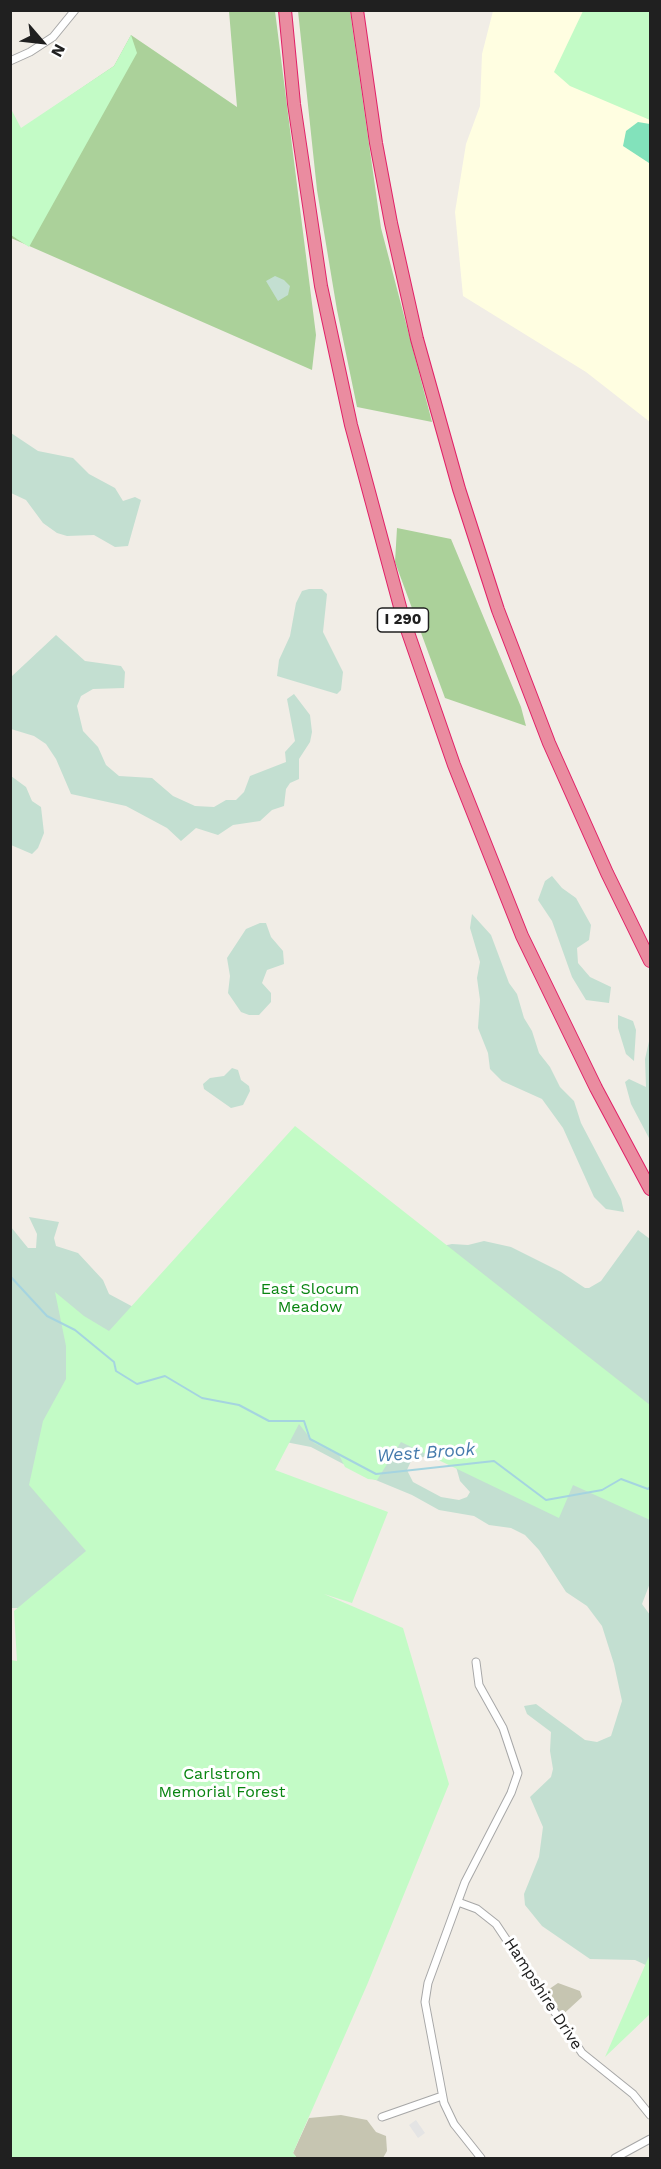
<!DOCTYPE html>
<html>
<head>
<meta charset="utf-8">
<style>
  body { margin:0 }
  #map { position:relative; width:661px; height:2169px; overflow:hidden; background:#f1ede6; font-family:"Work Sans",sans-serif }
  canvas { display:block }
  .frame { position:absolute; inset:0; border:12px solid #202020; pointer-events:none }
  .north { position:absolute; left:12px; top:12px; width:60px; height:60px; -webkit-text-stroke:4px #fff; paint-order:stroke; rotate:118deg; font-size:16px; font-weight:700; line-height:24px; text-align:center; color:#202020 }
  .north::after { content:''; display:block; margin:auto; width:21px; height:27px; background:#202020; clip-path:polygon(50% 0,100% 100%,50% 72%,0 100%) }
</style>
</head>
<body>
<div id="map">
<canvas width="661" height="2169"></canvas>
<div class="frame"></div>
<div class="north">N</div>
</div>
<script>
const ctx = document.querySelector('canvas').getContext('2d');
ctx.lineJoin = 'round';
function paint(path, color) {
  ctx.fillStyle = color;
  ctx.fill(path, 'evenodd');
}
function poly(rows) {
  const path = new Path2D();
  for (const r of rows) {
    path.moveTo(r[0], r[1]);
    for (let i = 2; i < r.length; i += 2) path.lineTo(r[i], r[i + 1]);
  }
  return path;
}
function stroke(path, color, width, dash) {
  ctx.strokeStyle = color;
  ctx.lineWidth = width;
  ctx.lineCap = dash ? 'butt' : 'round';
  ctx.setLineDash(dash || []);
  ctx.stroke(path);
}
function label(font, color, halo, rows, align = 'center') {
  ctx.font = font + ' "Work Sans",sans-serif';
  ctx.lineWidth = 6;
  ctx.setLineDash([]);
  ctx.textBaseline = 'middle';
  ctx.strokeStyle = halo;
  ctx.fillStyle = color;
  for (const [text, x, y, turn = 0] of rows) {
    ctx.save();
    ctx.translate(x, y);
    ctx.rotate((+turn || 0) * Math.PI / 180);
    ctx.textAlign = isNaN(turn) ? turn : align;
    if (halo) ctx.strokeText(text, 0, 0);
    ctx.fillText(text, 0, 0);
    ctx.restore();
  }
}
paint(poly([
  [493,11,650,11,650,422,586,372,463,296,455,212,466,144,480,106,482,54]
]), '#fffee1');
paint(poly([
  [558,1983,580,1991,582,1997,558,2019,542,1994],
  [341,2115,367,2120,376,2132,386,2136,387,2151,383,2158,297,2158,293,2153,309,2118]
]), '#c6c5b1');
paint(poly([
  [229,11,275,11,316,335,312,370,11,238,10,118,21,129,114,66,131,35,237,107],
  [298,11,350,11,381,228,432,422,357,407,337,310,317,190],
  [397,528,451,539,521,707,526,726,445,698,395,562]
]), '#abd19a');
paint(poly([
  [275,276,284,280,290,286,288,295,278,301,266,281],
  [11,433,38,451,73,458,89,474,115,488,123,501,135,497,141,500,128,546,115,547,94,535,67,536,57,533,43,523,26,500,11,493],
  [309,589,322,589,327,594,323,632,343,672,341,690,337,694,277,676,279,660,290,636,296,603,302,591],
  [56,635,85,661,121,666,125,672,124,688,93,689,81,696,77,706,83,731,98,747,106,765,119,776,152,778,173,796,195,806,214,807,226,800,236,800,244,792,250,776,286,762,285,752,295,741,287,699,294,694,310,715,312,732,310,742,299,759,299,779,290,783,286,789,284,806,272,810,260,821,233,825,218,835,196,828,181,841,167,828,126,806,71,794,56,759,46,744,34,736,11,729,11,677],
  [11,776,26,787,32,801,41,807,44,833,38,848,32,854,11,845],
  [552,876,562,888,576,898,591,925,589,940,577,948,578,963,590,977,611,987,609,1003,586,1000,572,977,552,921,538,900,545,881],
  [472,914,491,935,509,983,517,994,524,1018,532,1031,539,1053,550,1067,560,1087,574,1101,581,1123,621,1199,624,1212,606,1209,594,1197,563,1128,542,1099,502,1081,490,1069,488,1053,478,1028,480,1000,477,978,480,962,470,928],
  [260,923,266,923,271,937,283,951,284,964,267,970,262,983,271,993,271,1002,259,1015,249,1015,241,1012,228,993,230,976,227,958,246,929],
  [618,1015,633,1021,636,1030,634,1061,626,1054,618,1028],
  [650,1037,650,1140,631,1104,625,1082,629,1079,646,1087,645,1059],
  [232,1068,238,1070,241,1080,249,1086,250,1091,243,1105,231,1108,204,1089,203,1084,210,1078,224,1076],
  [29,1217,59,1222,54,1238,56,1246,78,1253,103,1280,109,1294,137,1309,452,1244,468,1245,484,1241,511,1247,561,1272,585,1288,589,1288,601,1281,638,1230,650,1239,650,1583,642,1604,650,1615,650,1967,635,1960,590,1959,542,1926,525,1905,524,1894,539,1857,543,1827,530,1797,551,1777,553,1769,550,1751,551,1732,527,1714,524,1706,536,1704,585,1740,597,1742,611,1736,622,1701,614,1664,602,1626,587,1606,566,1592,539,1550,525,1535,511,1528,489,1525,474,1516,439,1510,412,1495,366,1476,311,1447,260,1437,18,1694,23,1608,11,1608,11,1227,28,1248,36,1248,37,1234],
  [432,1454,455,1463,460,1481,470,1492,467,1497,459,1500,441,1497,413,1482,407,1470,411,1461]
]), '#c3dfd1');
paint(poly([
  [583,11,650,11,650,120,570,86,554,72],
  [131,35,137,53,29,247,11,235,11,109,21,128,114,66],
  [295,1126,650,1405,650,1520,573,1485,559,1518,401,1442,377,1480,368,1479,345,1467,339,1455,314,1443,299,1424,275,1470,388,1512,352,1603,324,1594,403,1628,449,1784,367,1985,293,2153,297,2158,11,2158,10,1660,17,1661,14,1611,86,1551,29,1485,43,1421,66,1379,66,1346,55,1292,84,1316,109,1331],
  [650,1954,650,2014,605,2057]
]), '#c3fbc6');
paint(poly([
  [638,122,650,124,649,163,623,146,626,131]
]), '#82e2bb');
paint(poly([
  [416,2120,425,2133,418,2138,409,2125]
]), '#e4e4e4');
stroke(poly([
  [10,1276,47,1316,75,1330,114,1362,116,1371,137,1384,165,1376,202,1398,239,1405,269,1421,304,1421,310,1439,376,1474,494,1461,546,1500,602,1490,621,1479,648,1489,650,1487]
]), '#a5d4e0', 2);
const street = poly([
  [10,61,30,52,53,37,75,10],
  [476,1662,479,1685,503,1728,518,1773,511,1793,465,1882,428,1983,425,2002,444,2103,454,2124,481,2158],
  [458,1902,477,1909,496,1924,582,2053,633,2094,650,2115],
  [382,2117,442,2096],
  [615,2158,650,2139]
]);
const highway = poly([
  [285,10,294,104,321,286,351,425,403,618,454,765,522,936,596,1088,650,1189],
  [357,10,376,143,391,223,417,339,459,489,498,610,549,743,607,873,650,961]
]);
stroke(street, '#a7a7a7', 9);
stroke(highway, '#e12167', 14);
stroke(street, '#fff', 7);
stroke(highway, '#ea8ca0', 12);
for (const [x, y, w] of [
  [403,620,51]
]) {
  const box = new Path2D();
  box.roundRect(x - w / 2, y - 12, w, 24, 4.5);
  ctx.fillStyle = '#fff';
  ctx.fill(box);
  stroke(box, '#202020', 1.5);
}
label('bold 15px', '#202020', null, [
  ["I 290",403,620]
]);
label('16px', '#088410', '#fff', [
  ["East Slocum",310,1289],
  ["Meadow",310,1307],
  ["Carlstrom",222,1774],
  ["Memorial Forest",222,1792]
]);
label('16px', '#202020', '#fff', [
  ["Hampshire Drive",543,1994,57]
]);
label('italic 18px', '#457aac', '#fff', [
  ["West Brook",426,1453,-4]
]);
</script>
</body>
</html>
